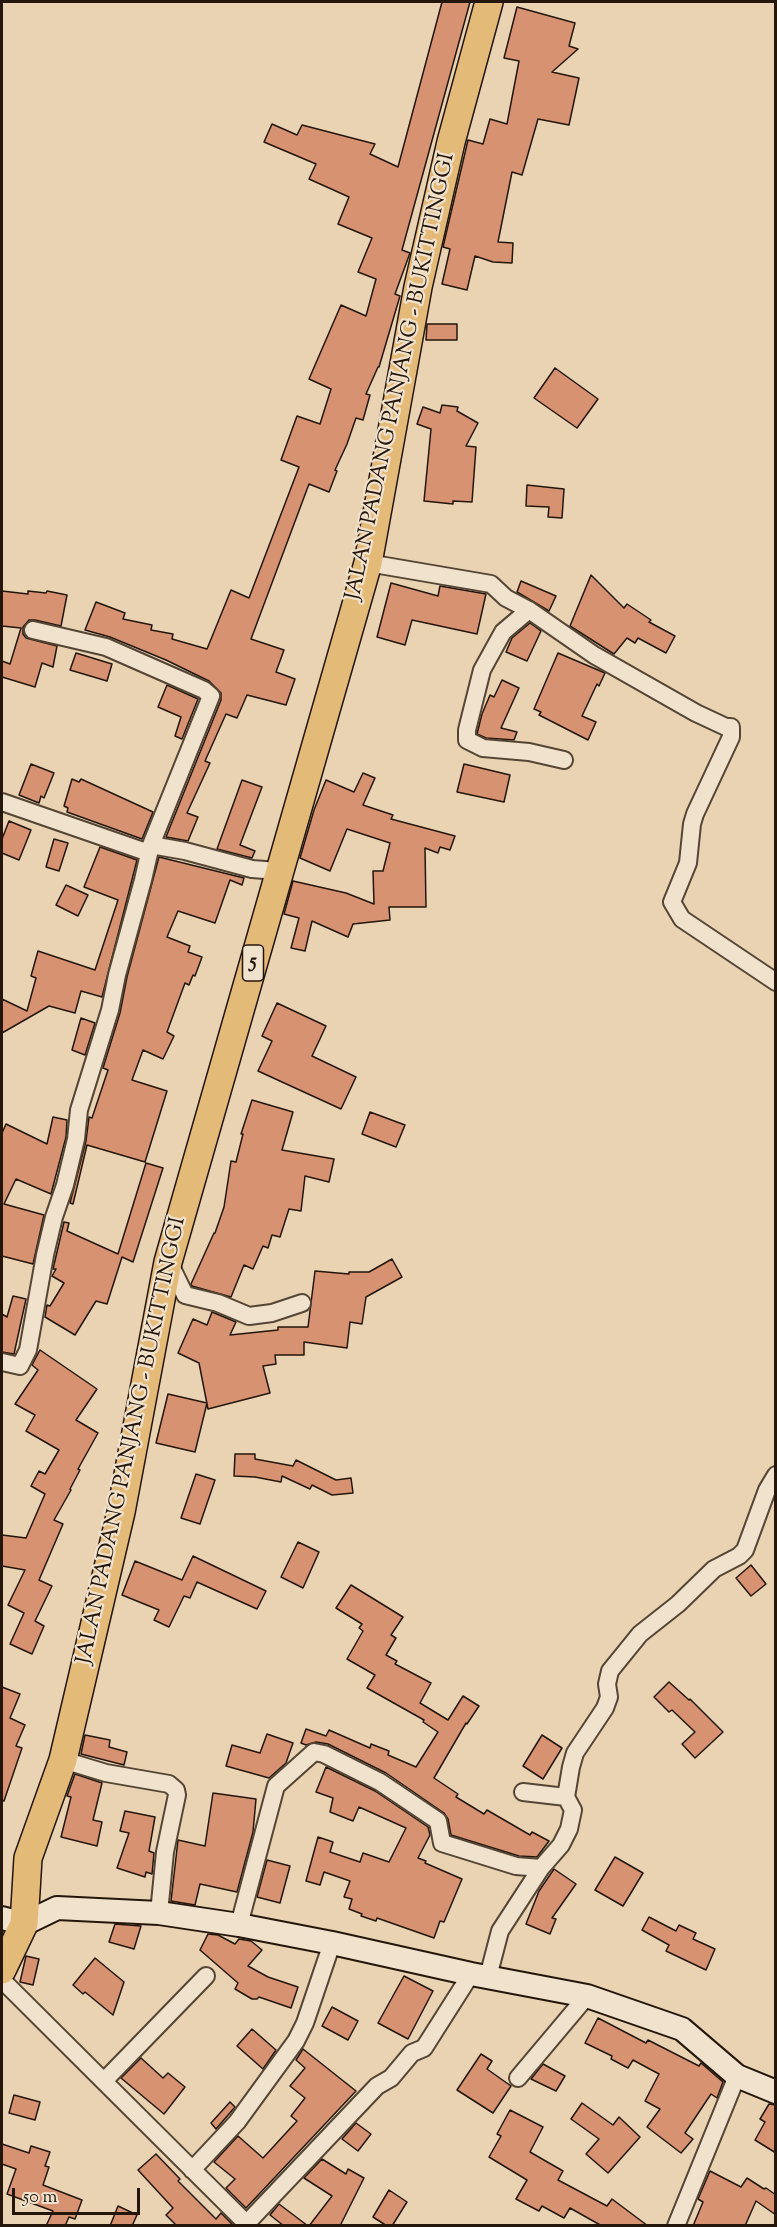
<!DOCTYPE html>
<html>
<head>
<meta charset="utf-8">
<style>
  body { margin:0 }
  #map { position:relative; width:777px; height:2227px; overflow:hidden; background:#e9d3b2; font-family:"Sorts Mill Goudy",serif }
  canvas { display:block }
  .frame { position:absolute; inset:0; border:3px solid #24160a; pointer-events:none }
  .scale { position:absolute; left:12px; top:2188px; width:128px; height:27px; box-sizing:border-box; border:3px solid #24160a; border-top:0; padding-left:8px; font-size:18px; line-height:21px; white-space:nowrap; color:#24160a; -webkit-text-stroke:4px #f1e2cd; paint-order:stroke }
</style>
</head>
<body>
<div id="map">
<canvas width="777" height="2227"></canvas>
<div class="frame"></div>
<div class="scale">50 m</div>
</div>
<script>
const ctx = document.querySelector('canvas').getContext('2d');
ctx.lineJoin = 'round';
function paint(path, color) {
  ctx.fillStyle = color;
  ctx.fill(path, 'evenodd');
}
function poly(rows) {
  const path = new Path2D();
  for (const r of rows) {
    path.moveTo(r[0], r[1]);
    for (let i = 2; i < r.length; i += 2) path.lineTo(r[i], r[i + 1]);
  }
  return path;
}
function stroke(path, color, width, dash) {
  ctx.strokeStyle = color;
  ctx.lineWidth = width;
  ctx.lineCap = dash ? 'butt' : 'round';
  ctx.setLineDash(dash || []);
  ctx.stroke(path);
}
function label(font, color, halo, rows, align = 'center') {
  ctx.font = font + ' "Sorts Mill Goudy",serif';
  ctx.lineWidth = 4.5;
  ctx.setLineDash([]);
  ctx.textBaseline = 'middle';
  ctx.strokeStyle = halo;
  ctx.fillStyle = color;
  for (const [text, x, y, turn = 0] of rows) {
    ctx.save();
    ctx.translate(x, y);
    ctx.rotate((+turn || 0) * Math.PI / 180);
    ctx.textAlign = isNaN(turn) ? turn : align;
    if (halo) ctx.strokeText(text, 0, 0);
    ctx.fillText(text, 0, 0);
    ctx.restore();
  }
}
const building = poly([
  [442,2,470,2,402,250,410,253,395,294,400,296,379,367,378,367,366,394,370,395,363,420,356,418,347,444,335,470,337,471,329,492,309,484,251,639,284,650,276,672,295,679,286,705,247,695,237,718,226,714,205,761,210,763,187,813,198,817,188,841,166,837,221,700,221,693,209,681,166,660,110,637,85,630,96,602,125,613,123,619,152,625,151,630,173,634,172,639,207,649,231,590,249,598,299,467,281,460,297,416,320,424,331,389,309,379,341,305,366,316,376,279,358,272,372,238,338,224,349,197,309,179,316,164,264,142,272,124,297,135,302,125,375,144,370,154,398,167,442,2],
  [517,7,575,23,569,46,578,49,552,72,579,78,569,125,538,119,522,175,512,172,498,242,513,243,512,263,493,262,475,256,467,290,442,284,450,249,443,247,468,140,483,144,490,119,507,124,519,61,504,58,517,7],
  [427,324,457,324,457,340,426,340,427,324],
  [555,368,598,399,577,428,534,398,555,368],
  [442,405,458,407,457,411,478,423,466,446,476,447,472,502,453,501,453,504,424,501,431,429,417,424,423,407,440,413,442,405],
  [527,485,564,489,562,518,548,517,549,507,526,506,527,485],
  [591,575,624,608,627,604,651,620,649,622,675,636,666,653,638,638,635,643,627,638,614,654,570,626,591,575],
  [521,581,556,596,549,611,517,592,521,581],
  [391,583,438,596,440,586,486,594,477,634,412,620,405,645,377,637,391,583],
  [2,591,28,594,28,591,46,593,47,591,67,595,61,626,35,620,29,620,23,627,23,634,26,638,57,646,53,667,42,663,35,687,2,677,2,661,10,664,21,628,2,626,2,591],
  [530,623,541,631,527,661,506,652,512,638,530,623],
  [76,653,112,664,107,681,70,670,76,653],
  [558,653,605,673,599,686,597,684,582,716,596,722,588,740,539,715,541,712,534,709,558,653],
  [502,680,519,688,501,728,517,732,514,740,486,738,477,734,482,714,490,695,494,697,502,680],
  [167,685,198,699,182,739,175,736,181,717,158,707,167,685],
  [31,764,54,773,44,798,41,796,39,803,19,795,31,764],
  [464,764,510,775,504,802,457,792,464,764],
  [363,773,375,778,363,805,393,815,391,819,455,836,450,850,440,847,438,853,425,848,426,907,389,907,390,920,353,924,348,937,312,921,305,951,291,948,299,918,284,914,293,881,346,893,374,904,373,871,383,871,390,843,347,829,330,871,300,858,314,810,326,780,354,792,363,773],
  [72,779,79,782,81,779,153,812,142,839,67,812,68,808,64,806,72,779],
  [242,780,262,787,240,845,255,851,252,858,217,849,242,780],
  [9,821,31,830,19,860,2,853,2,839,9,821],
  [54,839,68,843,59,871,46,867,54,839],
  [100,847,137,860,102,997,81,991,75,1013,49,1006,2,1033,2,999,27,1011,36,978,31,976,38,951,95,970,118,900,84,887,100,847],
  [159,857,244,878,242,885,230,880,215,923,178,911,167,937,190,946,188,952,202,957,195,976,193,975,189,985,185,983,167,1032,174,1036,163,1059,143,1050,132,1080,167,1091,145,1162,87,1145,73,1204,70,1203,86,1141,89,1117,92,1118,108,1070,103,1068,120,1013,127,977,159,857],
  [66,885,88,895,78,916,56,905,66,885],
  [277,1003,326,1026,312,1056,356,1077,341,1109,258,1071,272,1041,262,1036,277,1003],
  [81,1018,95,1023,85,1055,72,1050,81,1018],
  [252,1100,293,1112,282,1150,334,1159,329,1182,305,1176,301,1211,289,1209,280,1237,272,1235,268,1248,263,1246,253,1269,244,1265,231,1297,192,1286,191,1284,214,1233,215,1233,224,1207,231,1161,236,1162,243,1134,241,1134,252,1100],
  [370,1112,405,1125,396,1147,362,1134,370,1112],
  [53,1117,67,1120,66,1137,51,1194,16,1179,4,1204,44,1215,33,1264,2,1256,2,1133,6,1124,47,1144,53,1117],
  [146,1163,163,1168,133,1262,122,1257,107,1304,96,1301,75,1335,45,1317,47,1305,50,1306,64,1283,52,1276,56,1269,53,1269,64,1222,69,1223,67,1231,118,1254,146,1163],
  [392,1259,402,1277,366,1297,362,1324,350,1322,347,1348,304,1342,304,1355,275,1355,276,1364,263,1366,270,1393,208,1409,199,1363,178,1353,193,1319,207,1325,212,1312,236,1322,230,1335,278,1330,278,1327,308,1327,315,1271,349,1274,349,1272,369,1272,392,1259],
  [13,1296,26,1299,14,1354,2,1352,2,1314,7,1317,13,1296],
  [40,1350,97,1389,76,1420,98,1433,78,1469,80,1470,70,1489,71,1490,54,1520,63,1524,39,1580,52,1586,35,1621,44,1626,32,1654,10,1644,24,1613,8,1605,25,1570,2,1566,2,1535,26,1538,45,1494,31,1486,39,1471,45,1474,59,1450,26,1431,35,1415,15,1404,38,1370,32,1365,40,1350],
  [168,1394,207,1403,195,1452,156,1443,168,1394],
  [235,1454,255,1454,255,1459,293,1466,296,1460,336,1480,351,1478,353,1493,332,1495,312,1485,310,1489,282,1476,281,1482,255,1477,234,1476,235,1454],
  [196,1474,215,1480,200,1524,181,1518,196,1474],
  [298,1542,319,1552,303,1588,281,1577,298,1542],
  [193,1556,266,1591,257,1609,197,1582,190,1598,184,1596,169,1627,154,1620,159,1610,122,1595,135,1561,182,1580,193,1556],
  [751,1565,766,1584,751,1596,736,1578,751,1565],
  [351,1585,403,1617,391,1635,396,1638,386,1655,397,1661,395,1664,431,1683,420,1703,448,1720,463,1696,479,1706,467,1724,466,1723,434,1778,458,1794,456,1797,484,1814,487,1810,530,1835,532,1832,549,1841,537,1857,519,1856,451,1835,448,1819,444,1813,386,1773,328,1744,316,1742,306,1745,301,1743,306,1729,326,1736,329,1730,370,1748,371,1744,389,1751,388,1755,416,1767,438,1732,423,1722,424,1720,367,1688,375,1675,347,1659,363,1631,359,1628,362,1624,336,1608,351,1585],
  [669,1682,689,1700,690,1699,723,1732,695,1758,682,1744,695,1732,672,1710,669,1712,654,1697,669,1682],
  [2,1687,20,1694,10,1718,25,1725,16,1746,22,1748,4,1801,2,1800,2,1687],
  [267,1734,293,1743,286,1763,269,1778,226,1766,232,1745,260,1753,267,1734],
  [85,1735,110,1740,109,1747,127,1752,124,1765,81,1754,85,1735],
  [542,1735,562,1748,543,1779,523,1766,542,1735],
  [326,1767,375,1791,428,1827,430,1835,418,1858,426,1861,425,1863,462,1879,444,1922,440,1921,434,1938,377,1918,376,1921,361,1916,362,1914,349,1909,352,1899,344,1897,350,1881,324,1872,320,1885,306,1881,318,1837,333,1842,330,1852,360,1862,363,1853,389,1862,406,1828,359,1807,353,1821,330,1812,333,1798,316,1792,326,1767],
  [75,1774,102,1783,93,1820,102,1822,97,1846,61,1837,71,1797,67,1796,75,1774],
  [213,1793,256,1799,253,1832,237,1892,200,1884,195,1905,171,1901,178,1840,205,1846,213,1793],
  [125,1811,155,1817,149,1851,154,1853,152,1874,146,1872,145,1877,117,1868,129,1833,120,1831,125,1811],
  [615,1857,643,1873,623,1906,595,1890,615,1857],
  [267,1860,290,1866,280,1903,257,1897,267,1860],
  [554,1869,576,1884,552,1918,556,1919,550,1934,526,1924,539,1891,554,1869],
  [649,1917,676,1931,679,1925,696,1933,693,1939,715,1949,706,1970,666,1951,669,1945,642,1930,649,1917],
  [115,1924,141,1926,134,1949,109,1942,115,1924],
  [208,1934,218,1935,235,1944,239,1939,251,1941,262,1950,248,1966,268,1977,298,1987,291,2008,259,1997,257,1999,252,1999,235,1989,238,1983,200,1950,208,1934],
  [26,1956,39,1959,33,1985,20,1982,26,1956],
  [95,1958,124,1982,113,2015,85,1992,83,1994,73,1985,95,1958],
  [404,1976,433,1991,408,2039,378,2023,404,1976],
  [332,2007,358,2021,348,2040,322,2026,332,2007],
  [598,2018,646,2043,648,2040,699,2066,701,2063,723,2082,717,2098,711,2094,685,2133,693,2139,681,2153,647,2127,660,2109,645,2101,659,2074,633,2060,628,2068,611,2059,612,2056,585,2043,598,2018],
  [252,2029,276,2050,263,2069,237,2046,252,2029],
  [303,2049,356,2091,246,2208,226,2188,235,2179,214,2162,238,2136,263,2158,297,2121,291,2116,305,2098,290,2086,305,2068,296,2060,303,2049],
  [481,2054,492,2061,487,2069,511,2086,493,2113,457,2090,481,2054],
  [141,2058,163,2078,168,2073,185,2087,164,2114,121,2078,141,2058],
  [543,2064,565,2076,556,2091,531,2079,543,2064],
  [14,2095,40,2102,35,2120,9,2113,14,2095],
  [230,2102,235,2107,216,2129,211,2123,230,2102],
  [582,2103,613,2125,619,2117,640,2137,608,2173,586,2154,599,2139,571,2119,582,2103],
  [769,2104,776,2105,776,2153,755,2140,765,2122,760,2119,769,2104],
  [510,2110,543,2127,530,2152,563,2171,558,2180,607,2206,612,2199,648,2226,602,2226,570,2208,564,2218,542,2206,539,2211,516,2199,527,2180,489,2157,501,2136,497,2134,510,2110],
  [356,2123,371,2134,358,2151,342,2139,356,2123],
  [2,2144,29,2153,31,2146,50,2152,45,2166,49,2167,43,2185,82,2200,75,2219,69,2217,65,2226,46,2226,53,2211,7,2194,16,2169,2,2164,2,2144],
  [156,2154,180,2179,178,2181,216,2219,221,2213,234,2226,177,2226,166,2215,173,2208,138,2170,156,2154],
  [322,2159,346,2174,348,2169,364,2178,340,2226,309,2226,332,2196,304,2178,322,2159],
  [710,2171,741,2187,747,2178,764,2189,766,2188,776,2195,776,2215,756,2201,745,2226,693,2226,703,2202,698,2199,710,2171],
  [389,2190,407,2202,392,2226,387,2226,373,2217,389,2190],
  [279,2204,308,2226,284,2226,270,2215,279,2204],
  [118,2206,137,2215,132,2226,110,2226,118,2206]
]);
paint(building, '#d79271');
stroke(building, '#24160a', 1.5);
const minor = poly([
  [368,563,491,584,506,598,529,610,594,655,696,713,726,727,731,727,731,737,695,814,692,824,688,863,672,902,682,919,776,982],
  [529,610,503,632,482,670,467,730,467,740,483,748,529,752,564,760],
  [2,802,149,853],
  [151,845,185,851,252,869,278,871],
  [169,1262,185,1295,218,1303,249,1316,272,1313,302,1303],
  [2,1362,20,1366,28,1350,45,1255,54,1217,65,1185,76,1139,79,1110,110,1010,117,975,143,880,151,845,211,696,204,690,106,647,33,630],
  [63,1760,106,1773,169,1784,176,1790,177,1795,165,1852,159,1913],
  [523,1792,566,1797],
  [239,1925,276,1786,314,1752,324,1754,380,1782,438,1821,442,1843,516,1866,541,1868],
  [488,1977,500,1931,541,1868,561,1845,569,1829,573,1810,566,1797,571,1767,575,1753,605,1708,609,1697,607,1684,610,1671,640,1634,678,1604,714,1569,739,1556,745,1550,767,1490,776,1475],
  [2,1980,249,2226],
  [518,2078,587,1996],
  [104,2081,206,1976],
  [192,2170,237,2122,296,2041,305,2023,332,1943],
  [247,2223,377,2086,391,2078,412,2053,424,2048,471,1974],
  [676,2226,737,2076]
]);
const secondary = poly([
  [2,1918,24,1924,57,1908,159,1913,239,1925,332,1943,471,1974,587,1996,682,2029,737,2076,776,2092]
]);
const trunk = poly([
  [2,1970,24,1924,28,1858,63,1760,121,1512,168,1262,368,563,418,287,451,142,489,2]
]);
stroke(minor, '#554534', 20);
stroke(secondary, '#24160a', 26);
stroke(trunk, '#24160a', 30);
stroke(minor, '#f1e2cd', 16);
stroke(secondary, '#f1e2cd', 22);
stroke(trunk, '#e4ba79', 27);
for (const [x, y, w] of [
  [253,963,21]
]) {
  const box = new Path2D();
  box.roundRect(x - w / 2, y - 18, w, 36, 4.5);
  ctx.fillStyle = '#f1e2cd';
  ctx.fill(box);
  stroke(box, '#24160a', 1.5);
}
label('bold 21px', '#24160a', null, [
  ["5",253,963]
]);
label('22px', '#24160a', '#f1e2cd', [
  ["JALAN PADANG PANJANG - BUKITTINGGI",402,377,-78],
  ["JALAN PADANG PANJANG - BUKITTINGGI",133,1441,-78]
]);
</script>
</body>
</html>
